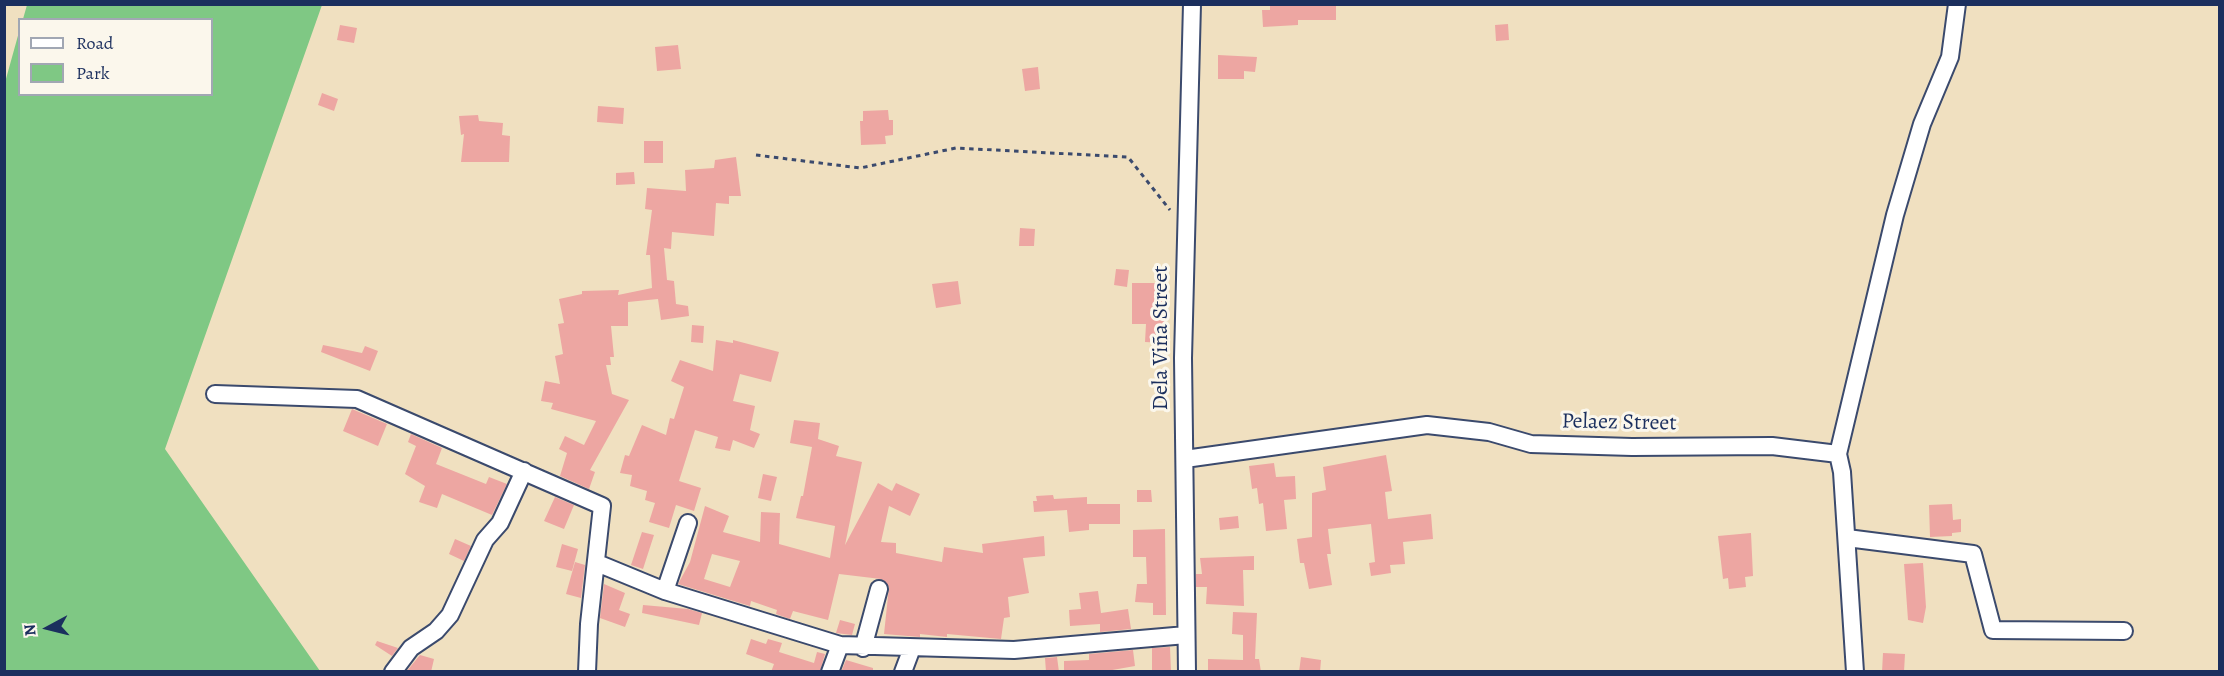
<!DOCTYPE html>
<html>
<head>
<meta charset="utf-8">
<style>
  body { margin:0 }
  #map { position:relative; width:2224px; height:676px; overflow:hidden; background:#f0e0c0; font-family:Alegreya,serif }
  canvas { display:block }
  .frame { position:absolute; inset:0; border:6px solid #1b2f5e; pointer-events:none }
  .legend { position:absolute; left:18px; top:18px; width:195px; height:78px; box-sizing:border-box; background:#fbf7ec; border:2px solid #a1a7b3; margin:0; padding:8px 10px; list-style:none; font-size:18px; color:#1b2f5e }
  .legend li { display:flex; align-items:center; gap:12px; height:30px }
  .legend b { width:30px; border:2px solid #a1a7b3 }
  .north { position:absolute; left:18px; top:598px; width:60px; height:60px; -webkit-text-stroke:4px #fbf7ec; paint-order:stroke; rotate:263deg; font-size:16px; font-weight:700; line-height:24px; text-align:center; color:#1b2f5e }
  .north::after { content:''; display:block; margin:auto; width:21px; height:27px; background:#1b2f5e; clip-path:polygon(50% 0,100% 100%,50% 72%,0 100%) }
</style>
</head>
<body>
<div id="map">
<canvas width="2224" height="676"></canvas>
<div class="frame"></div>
<ul class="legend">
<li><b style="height:8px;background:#fff"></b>Road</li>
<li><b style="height:16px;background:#7fc884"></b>Park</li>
</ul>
<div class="north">N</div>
</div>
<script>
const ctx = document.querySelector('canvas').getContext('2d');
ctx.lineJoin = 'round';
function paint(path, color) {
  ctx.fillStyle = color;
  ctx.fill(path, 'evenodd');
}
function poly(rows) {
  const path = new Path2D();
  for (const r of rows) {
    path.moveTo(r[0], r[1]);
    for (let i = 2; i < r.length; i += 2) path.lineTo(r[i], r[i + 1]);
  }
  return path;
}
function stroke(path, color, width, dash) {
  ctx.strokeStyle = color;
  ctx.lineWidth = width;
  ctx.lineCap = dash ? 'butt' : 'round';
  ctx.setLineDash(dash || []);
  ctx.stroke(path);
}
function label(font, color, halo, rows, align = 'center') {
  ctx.font = font + ' Alegreya,serif';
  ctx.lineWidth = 6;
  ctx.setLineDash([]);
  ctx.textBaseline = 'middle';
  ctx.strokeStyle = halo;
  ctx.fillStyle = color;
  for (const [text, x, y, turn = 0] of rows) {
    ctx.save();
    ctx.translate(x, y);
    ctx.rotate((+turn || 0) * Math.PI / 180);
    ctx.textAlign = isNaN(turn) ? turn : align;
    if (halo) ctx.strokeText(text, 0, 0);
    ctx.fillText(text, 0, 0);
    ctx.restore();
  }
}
paint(poly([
  [27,5,322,5,165,449,320,671,5,671,4,86,19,32,20,94,212,94,212,20,23,19]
]), '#7fc884');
paint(poly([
  [1270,4,1336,5,1336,20,1298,20,1298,25,1263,27,1262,10,1270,10],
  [1508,24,1509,40,1496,41,1495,25],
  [340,25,357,28,354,43,337,40],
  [678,45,681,69,657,71,655,47],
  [1218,55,1257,57,1255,72,1244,71,1244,79,1218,79],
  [1038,67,1040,89,1025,91,1022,69],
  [322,93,338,99,334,111,318,105],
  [598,106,624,108,623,124,597,122],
  [888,110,889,120,893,120,893,135,885,136,886,144,861,145,860,121,863,121,863,111],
  [478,115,479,121,503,123,502,135,510,136,509,162,461,162,464,134,461,135,459,116],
  [644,141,663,141,663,163,644,163],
  [736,157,741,196,729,196,729,204,716,203,714,236,672,232,671,249,664,248,667,280,674,281,676,304,688,306,689,316,661,320,658,299,628,302,628,326,611,326,614,357,610,357,611,365,606,365,612,394,629,400,590,470,595,472,589,489,560,476,567,453,559,449,565,436,584,445,596,421,551,409,553,403,541,401,545,381,560,384,555,356,563,354,558,324,564,323,559,299,582,294,582,291,619,290,618,295,652,288,650,255,646,255,652,210,645,209,647,188,686,191,685,170,714,168,715,160],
  [634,172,635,184,616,185,616,173],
  [1020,228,1035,229,1034,246,1019,246],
  [1116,269,1129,270,1127,287,1114,285],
  [958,281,961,304,936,308,932,284],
  [1132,283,1166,283,1164,343,1145,342,1146,324,1132,324],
  [692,325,704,326,703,343,691,342],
  [716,340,733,343,733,340,779,352,771,382,740,374,733,401,755,406,750,430,760,434,754,448,733,440,730,451,715,448,718,437,695,430,679,481,701,488,694,511,676,505,669,528,649,522,655,503,645,500,647,491,630,486,632,475,620,473,625,455,629,456,642,425,666,435,670,418,674,419,684,387,671,381,680,360,713,371],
  [323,345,362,353,365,346,378,351,370,371,321,352],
  [352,409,387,424,378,446,343,431],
  [794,420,820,423,818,439,839,446,836,456,862,462,845,545,878,483,892,491,896,483,920,494,910,516,889,506,881,542,896,543,896,553,942,562,944,547,983,553,982,544,1044,536,1045,556,1023,558,1029,593,1008,597,1010,617,1004,618,1001,639,947,634,947,637,920,634,920,637,884,634,889,587,881,579,839,574,828,620,793,611,790,619,776,614,777,610,751,601,750,606,678,584,690,562,705,506,729,516,723,532,760,542,761,512,780,513,779,544,830,558,835,526,796,518,801,496,803,496,812,447,790,443],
  [712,554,740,561,730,587,704,579],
  [411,434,442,448,436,464,486,484,489,477,507,484,492,515,442,494,437,508,419,502,425,486,405,474,416,446,408,442],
  [1386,455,1392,491,1385,492,1388,519,1431,514,1433,539,1403,542,1405,564,1390,565,1391,573,1371,576,1369,563,1375,562,1371,524,1328,529,1331,554,1327,554,1332,585,1309,589,1304,563,1300,563,1297,539,1312,537,1312,493,1326,490,1323,467],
  [1274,463,1276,477,1295,476,1296,499,1284,500,1287,529,1266,531,1263,503,1259,504,1257,488,1252,489,1249,466],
  [763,474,777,477,771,501,758,498],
  [1137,490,1151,490,1152,502,1137,502],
  [1053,495,1054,499,1087,497,1087,504,1120,504,1120,524,1089,524,1089,530,1069,532,1067,510,1034,512,1033,501,1037,501,1036,496],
  [555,497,574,505,564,529,544,521],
  [1952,504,1953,520,1961,519,1961,532,1952,533,1952,536,1930,537,1929,505],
  [1238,516,1239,528,1220,530,1219,518],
  [1165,529,1166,615,1153,615,1153,603,1135,602,1137,584,1147,584,1146,557,1133,557,1133,530],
  [642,532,654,535,643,569,631,565],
  [1751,533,1753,576,1745,577,1746,587,1729,589,1728,578,1723,579,1718,536],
  [455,539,471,546,464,561,449,554],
  [562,544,578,549,572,571,556,567],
  [1254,556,1254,570,1243,570,1244,606,1206,604,1207,587,1196,587,1196,574,1202,574,1200,558],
  [575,562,585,565,581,598,566,594],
  [1923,563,1926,607,1923,623,1908,620,1904,564],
  [604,584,625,593,619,610,630,614,625,627,600,618],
  [1098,591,1101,613,1128,609,1131,629,1100,632,1100,624,1070,626,1069,610,1081,609,1079,593],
  [643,605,688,609,702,613,699,625,642,613],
  [1233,612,1257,613,1255,659,1259,659,1261,672,1208,672,1208,659,1243,660,1243,635,1232,634],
  [840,620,855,624,852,635,836,633],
  [751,639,766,644,768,639,782,643,779,652,814,663,817,652,825,654,820,672,771,672,774,664,746,654],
  [377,641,398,648,392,656,375,645],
  [1170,647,1171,672,1152,672,1152,648],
  [1133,650,1135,666,1101,672,1064,672,1064,661,1089,660,1089,654],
  [1883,653,1905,654,1904,672,1882,672],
  [420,655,434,659,431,672,406,672],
  [1057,657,1059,672,1046,672,1045,658],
  [1301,657,1321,660,1320,672,1299,672],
  [846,660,873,668,873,672,841,672]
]), '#eda6a2');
const minor = poly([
  [215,394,357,399,602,506,589,624,587,672],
  [1838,454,1895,215,1922,124,1950,57,1957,4],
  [1185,459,1427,425,1489,432,1531,444,1632,447,1772,446,1838,454,1842,472,1855,672],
  [1847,538,1973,554,1993,630,2124,631],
  [597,563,665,591,840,645,1014,650,1186,635],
  [665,591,688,523],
  [863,648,879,589],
  [393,672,411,648,436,631,450,615,485,540,500,523,524,471],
  [830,672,840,645],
  [903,672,912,648],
  [1187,672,1183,358,1192,4]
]);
stroke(minor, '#3b4a6d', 20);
stroke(poly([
  [756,155,860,168,956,148,1128,157,1170,210]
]), '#3b4a6d', 3, [4.5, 4.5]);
stroke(minor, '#fff', 16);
label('22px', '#1b2f5e', '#fbf7ec', [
  ["Dela Viña Street",1162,338,-90],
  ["Pelaez Street",1619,423,1]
]);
</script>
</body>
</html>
